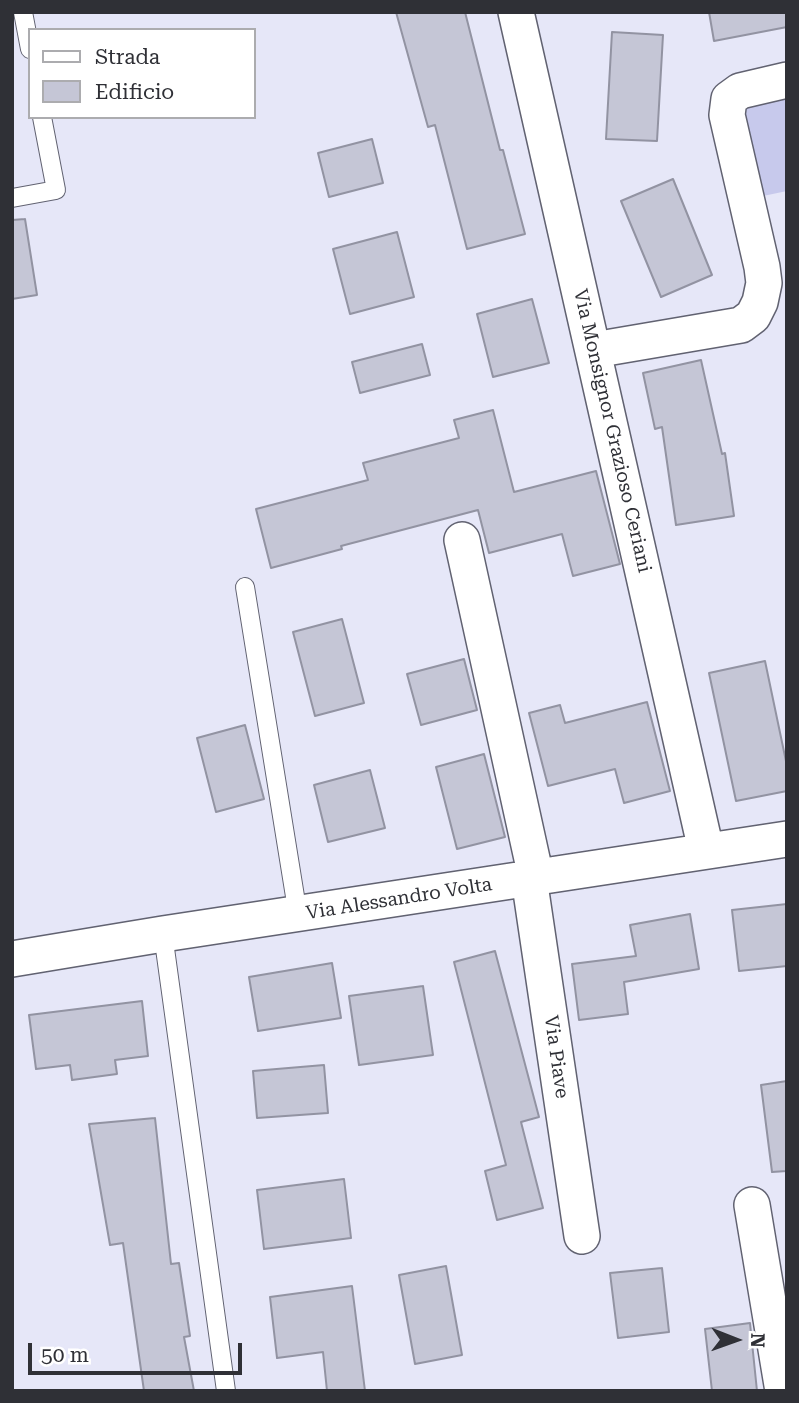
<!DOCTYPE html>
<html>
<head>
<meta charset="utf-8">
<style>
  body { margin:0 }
  #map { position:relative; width:799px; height:1403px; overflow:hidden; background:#e6e7f8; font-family:"Roboto Serif",serif }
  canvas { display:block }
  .frame { position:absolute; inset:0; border:14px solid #2f3036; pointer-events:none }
  .legend { position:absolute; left:28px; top:28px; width:228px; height:91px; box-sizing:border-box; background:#fff; border:2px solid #acacaf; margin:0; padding:9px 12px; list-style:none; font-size:21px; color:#2f3036 }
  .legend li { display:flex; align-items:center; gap:14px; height:35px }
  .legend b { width:35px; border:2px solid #acacaf }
  .north { position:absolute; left:701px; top:1305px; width:70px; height:70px; -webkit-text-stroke:5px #fff; paint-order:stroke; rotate:91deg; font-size:19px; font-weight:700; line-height:28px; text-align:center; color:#2f3036 }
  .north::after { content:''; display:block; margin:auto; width:24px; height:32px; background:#2f3036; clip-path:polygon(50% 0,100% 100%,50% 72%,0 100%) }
  .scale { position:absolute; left:28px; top:1343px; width:214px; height:32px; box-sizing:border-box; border:4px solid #2f3036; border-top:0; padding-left:9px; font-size:21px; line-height:24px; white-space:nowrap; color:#2f3036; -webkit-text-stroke:5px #fff; paint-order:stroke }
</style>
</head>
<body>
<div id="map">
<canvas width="799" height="1403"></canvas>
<div class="frame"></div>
<ul class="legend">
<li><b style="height:9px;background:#fff"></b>Strada</li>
<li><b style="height:19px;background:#c5c6d6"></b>Edificio</li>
</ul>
<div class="north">N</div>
<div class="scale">50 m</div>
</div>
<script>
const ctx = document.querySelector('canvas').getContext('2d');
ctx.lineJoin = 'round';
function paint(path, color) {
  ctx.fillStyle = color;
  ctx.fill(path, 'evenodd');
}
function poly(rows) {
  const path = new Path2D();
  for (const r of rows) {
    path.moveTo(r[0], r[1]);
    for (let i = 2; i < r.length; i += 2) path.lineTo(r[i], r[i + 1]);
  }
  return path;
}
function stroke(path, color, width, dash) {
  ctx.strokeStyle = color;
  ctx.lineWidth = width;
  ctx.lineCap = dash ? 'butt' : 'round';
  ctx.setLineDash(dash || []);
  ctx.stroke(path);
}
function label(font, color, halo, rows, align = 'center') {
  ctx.font = font + ' "Roboto Serif",serif';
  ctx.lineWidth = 6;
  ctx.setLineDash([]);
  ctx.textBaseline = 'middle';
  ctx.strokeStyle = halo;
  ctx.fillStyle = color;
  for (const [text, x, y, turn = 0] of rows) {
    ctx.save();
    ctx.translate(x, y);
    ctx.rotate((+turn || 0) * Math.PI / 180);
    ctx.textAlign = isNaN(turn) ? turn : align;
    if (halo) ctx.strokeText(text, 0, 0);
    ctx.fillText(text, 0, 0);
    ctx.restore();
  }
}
paint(poly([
  [787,99,787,191,763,196,744,108]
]), '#c7c9ec');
const building = poly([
  [396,12,465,12,500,150,503,150,525,234,467,249,435,125,428,127,396,12],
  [709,12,787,12,787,27,714,41,709,12],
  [612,32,663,35,657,141,606,139,612,32],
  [372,139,383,183,329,197,318,153,372,139],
  [673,179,712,275,661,297,621,201,673,179],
  [25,219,37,295,12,299,12,220,25,219],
  [397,232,414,297,350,314,333,249,397,232],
  [532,299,549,363,493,377,477,314,532,299],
  [422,344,430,375,360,393,352,362,422,344],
  [701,360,722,454,725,453,734,516,676,525,662,427,655,429,643,373,701,360],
  [493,410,514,492,596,471,620,564,573,576,562,534,489,553,478,510,341,546,342,549,271,568,256,509,368,480,363,463,459,438,454,420,493,410],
  [342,619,364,703,315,716,293,632,342,619],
  [464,659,477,710,421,725,407,674,464,659],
  [765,661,787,766,787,791,736,801,709,673,765,661],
  [647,702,670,791,624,803,615,769,548,786,529,713,560,705,565,723,647,702],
  [245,725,264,799,216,812,197,738,245,725],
  [484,754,505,837,457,849,436,767,484,754],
  [370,770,385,828,328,842,314,785,370,770],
  [787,904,787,966,739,971,732,910,787,904],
  [690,914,699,969,624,982,628,1014,579,1020,572,964,636,956,630,925,690,914],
  [495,951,539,1117,521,1122,543,1208,497,1220,485,1171,506,1165,454,962,495,951],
  [332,963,341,1018,258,1031,249,977,332,963],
  [423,986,433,1055,359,1065,349,996,423,986],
  [142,1001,148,1056,115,1060,117,1074,72,1080,70,1065,36,1069,29,1015,142,1001],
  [324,1065,328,1113,257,1118,253,1071,324,1065],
  [787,1081,787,1171,772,1172,761,1085,787,1081],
  [155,1118,171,1264,179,1263,190,1336,184,1337,194,1391,144,1391,123,1243,110,1245,89,1124,155,1118],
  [344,1179,351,1238,264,1249,257,1190,344,1179],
  [446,1266,462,1355,415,1364,399,1275,446,1266],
  [662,1268,669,1332,618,1338,610,1273,662,1268],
  [352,1286,365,1391,327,1391,323,1352,277,1358,270,1297,352,1286],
  [750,1323,757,1391,712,1391,705,1329,750,1323]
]);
paint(building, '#c5c6d6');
stroke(building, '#9293a2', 2);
const service = poly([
  [23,12,30,49],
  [12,198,56,190,42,117],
  [245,587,298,915],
  [163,934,226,1391]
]);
const minor = poly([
  [516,12,706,850],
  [594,350,741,325,753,316,760,302,764,283,762,267,727,115,729,99,740,91,787,80],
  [462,540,536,877],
  [529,878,582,1236],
  [12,959,163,934,787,839],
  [752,1205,783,1391]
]);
stroke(service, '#616271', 20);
stroke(minor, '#616271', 38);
stroke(service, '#fff', 18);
stroke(minor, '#fff', 35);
label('19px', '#2f3036', '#fff', [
  ["Via Monsignor Grazioso Ceriani",612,431,77],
  ["Via Alessandro Volta",399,899,-9],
  ["Via Piave",556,1057,82]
]);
</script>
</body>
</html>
